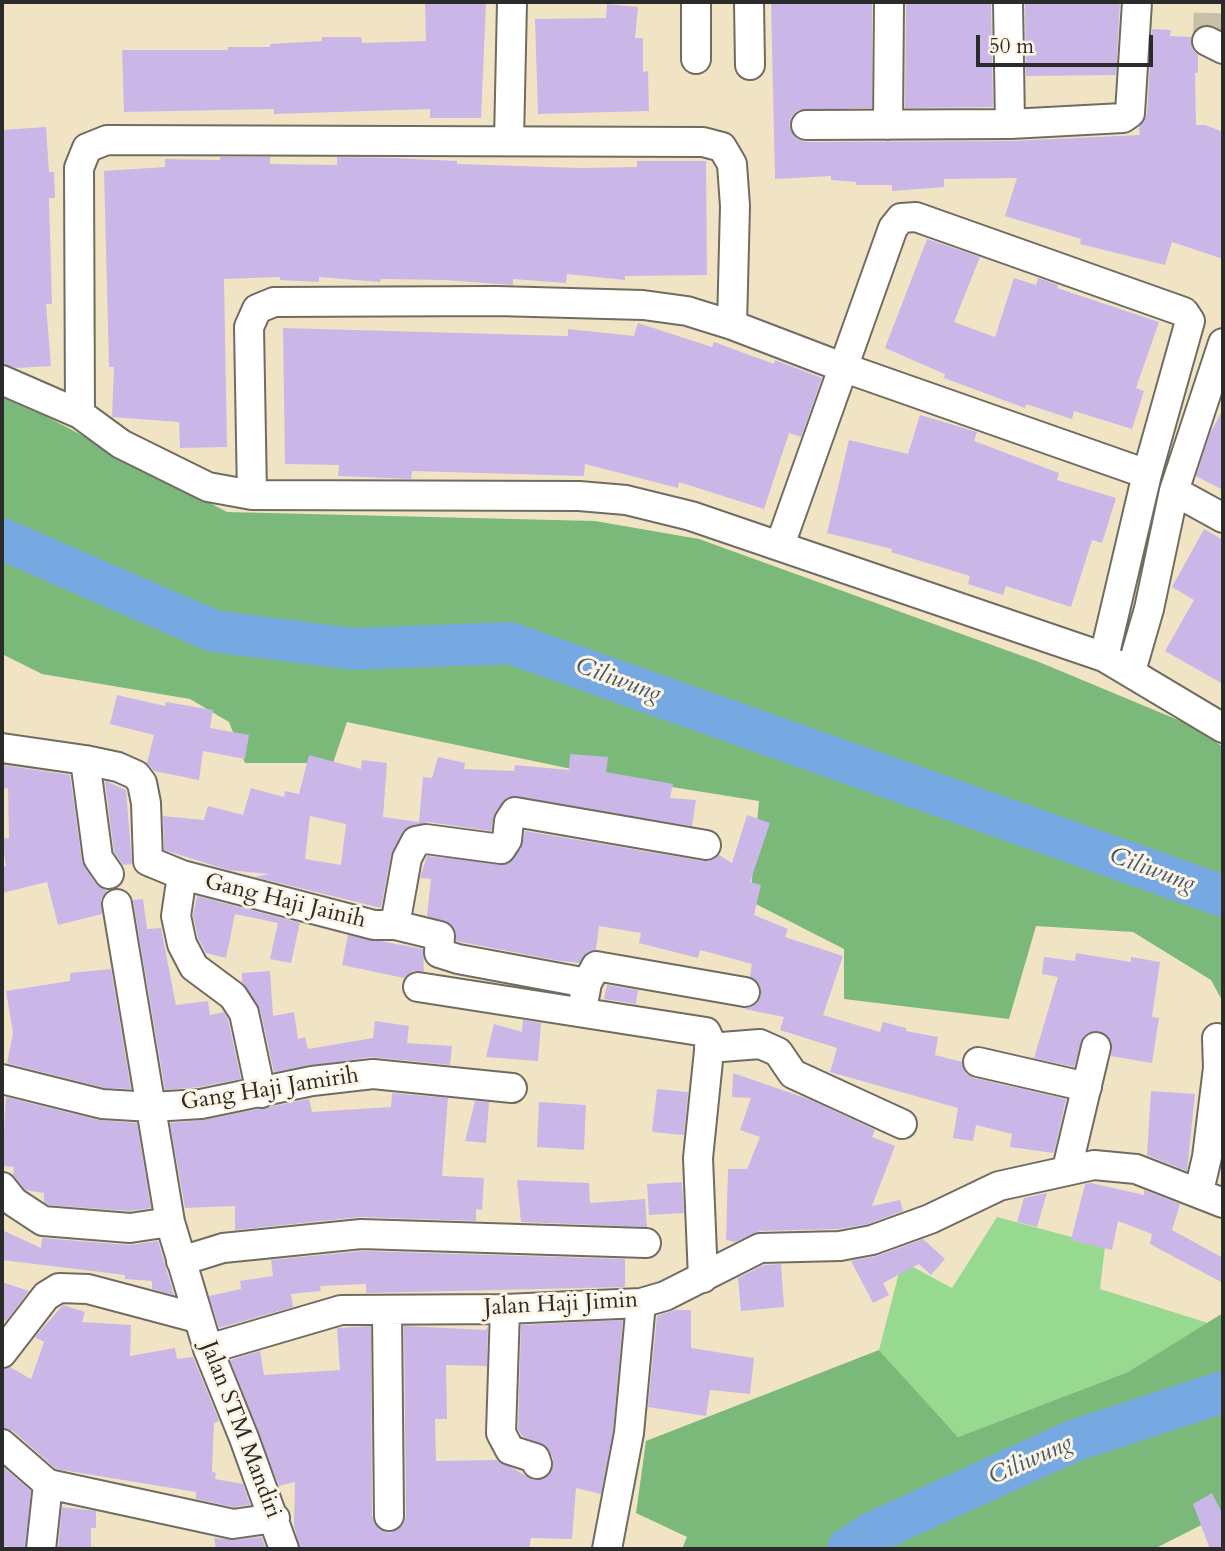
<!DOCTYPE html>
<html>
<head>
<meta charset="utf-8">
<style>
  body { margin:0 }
  #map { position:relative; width:1225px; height:1551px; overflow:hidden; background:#f0e4c5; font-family:Cardo,serif }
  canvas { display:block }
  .frame { position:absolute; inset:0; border:4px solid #2b2b2b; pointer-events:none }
  .scale { position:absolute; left:976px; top:35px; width:177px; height:32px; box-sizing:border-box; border:4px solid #2b2b2b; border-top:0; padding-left:9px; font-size:21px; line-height:24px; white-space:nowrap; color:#2b2b2b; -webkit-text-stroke:5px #fcf5e5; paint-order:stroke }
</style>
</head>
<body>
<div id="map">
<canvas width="1225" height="1551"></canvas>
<div class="frame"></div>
<div class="scale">50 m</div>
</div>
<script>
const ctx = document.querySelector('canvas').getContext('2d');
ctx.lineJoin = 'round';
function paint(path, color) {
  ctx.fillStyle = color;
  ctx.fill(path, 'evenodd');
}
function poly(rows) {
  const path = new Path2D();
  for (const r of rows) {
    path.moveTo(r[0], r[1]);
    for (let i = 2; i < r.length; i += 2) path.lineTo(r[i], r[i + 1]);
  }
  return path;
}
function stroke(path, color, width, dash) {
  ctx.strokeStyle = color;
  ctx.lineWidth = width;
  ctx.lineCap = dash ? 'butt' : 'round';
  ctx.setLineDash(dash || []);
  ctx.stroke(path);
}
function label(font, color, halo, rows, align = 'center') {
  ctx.font = font + ' Cardo,serif';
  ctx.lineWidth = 6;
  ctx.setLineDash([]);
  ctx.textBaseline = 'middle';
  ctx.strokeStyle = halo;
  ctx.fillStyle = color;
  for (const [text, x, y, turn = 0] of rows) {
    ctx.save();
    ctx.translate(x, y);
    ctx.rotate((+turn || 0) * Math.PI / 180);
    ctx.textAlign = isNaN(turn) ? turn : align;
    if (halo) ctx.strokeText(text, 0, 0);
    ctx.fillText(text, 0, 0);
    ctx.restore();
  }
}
paint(poly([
  [997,1217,1105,1246,1100,1289,1208,1323,1128,1372,958,1437,879,1350,902,1261,952,1288]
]), '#98d990');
paint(poly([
  [2,393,227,512,595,521,699,539,1039,662,1195,727,1223,747,1223,1002,1211,980,1133,932,1036,926,1009,1019,844,999,844,949,750,901,759,801,610,777,347,722,333,763,245,763,229,722,190,699,42,674,2,654],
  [1223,1313,1223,1514,1154,1549,682,1549,687,1537,636,1513,646,1441,879,1350,958,1437,1128,1372]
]), '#7ab97a');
stroke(poly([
  [2,539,213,631,353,649,510,643,1223,896],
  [848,1549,872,1533,1073,1441,1223,1392]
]), '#76a8e2', 42);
paint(poly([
  [425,2,486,2,481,118,430,118,430,109,274,114,274,109,124,112,122,50,228,50,228,47,270,47,270,44,322,41,322,37,361,37,362,43,426,41],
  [771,2,872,2,872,108,798,110,791,117,789,126,797,139,806,142,1010,141,1140,135,1139,127,1147,114,1152,29,1171,30,1170,36,1191,37,1193,50,1198,55,1198,73,1195,73,1196,125,1205,125,1223,132,1223,259,1172,242,1165,265,1080,244,1081,239,1005,216,1017,178,944,179,944,187,892,191,892,185,856,185,856,182,831,180,831,176,775,179],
  [906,2,991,2,993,107,905,108],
  [1025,2,1120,2,1116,75,1026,76],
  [607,4,638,7,635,38,643,38,643,72,648,71,649,111,538,114,535,19,606,18],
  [46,127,49,172,54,172,55,198,49,198,52,304,46,304,51,366,17,368,2,364,2,130],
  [220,157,270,157,270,164,337,165,337,157,394,158,457,161,457,164,580,168,637,167,637,161,706,161,707,275,625,276,625,280,567,274,566,283,513,279,513,285,444,280,381,279,380,282,319,277,319,282,280,280,280,277,224,279,227,447,180,448,179,422,112,417,114,367,109,367,104,171,165,167,165,159,220,160],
  [927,239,980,257,954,322,995,337,1014,278,1036,285,1038,278,1058,285,1057,288,1159,322,1136,388,1144,391,1132,429,1074,411,1072,419,1026,404,1025,408,944,378,945,374,885,348],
  [638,323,712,347,714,342,774,364,775,360,822,378,801,437,789,433,764,509,679,482,678,488,585,464,584,476,412,471,411,479,338,476,339,465,285,464,283,328,568,336,568,329,634,336],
  [1223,409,1223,490,1196,476,1210,434],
  [920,415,977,432,974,441,1059,473,1057,480,1116,498,1102,543,1092,540,1071,607,1006,586,1003,595,968,584,970,576,891,552,892,549,827,533,849,440,908,454],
  [1204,529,1223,540,1223,684,1165,651,1194,600,1172,587],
  [117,695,165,706,166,702,213,710,210,728,249,735,245,759,203,751,199,780,154,771,147,763,154,735,110,724],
  [570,754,608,757,606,772,673,784,670,798,696,800,692,826,509,797,495,812,491,831,428,822,406,828,391,855,381,908,255,877,269,874,228,870,164,850,163,816,204,820,208,806,243,815,251,788,284,797,285,791,299,794,309,755,361,769,362,760,387,763,383,817,419,822,423,777,432,778,438,757,465,763,464,769,514,771,515,765,569,770],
  [310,816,346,824,341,865,305,859],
  [2,765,70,775,82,861,95,883,107,891,101,899,102,914,58,925,47,882,2,893,2,868,6,866,2,839,9,838,8,788,2,789],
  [105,781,126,790,132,864,123,865,114,852],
  [747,815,770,823,750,882,761,885,754,915,788,929,785,937,843,956,823,1015,880,1032,883,1022,906,1028,906,1031,938,1037,935,1055,962,1062,966,1074,974,1078,1066,1099,1054,1153,1010,1147,1012,1134,976,1125,973,1141,953,1138,958,1108,830,1072,837,1048,780,1030,784,1017,744,1009,757,1003,761,996,760,986,750,976,752,964,700,950,698,958,639,943,641,933,599,926,596,950,588,952,579,963,555,960,456,941,451,924,427,916,431,879,420,878,427,856,507,864,521,849,525,831,703,861,719,855,732,863],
  [197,896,300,923,291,963,270,959,278,923,235,914,226,958,206,953,198,938,193,916],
  [143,899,147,929,161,928,176,1005,208,1001,210,1015,224,1012,228,1019,241,1079,199,1087,165,1090,133,900],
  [348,935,423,949,424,971,413,971,404,978,342,965],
  [1076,953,1131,962,1131,957,1160,962,1152,1017,1159,1018,1152,1063,1111,1056,1112,1042,1099,1031,1084,1036,1074,1067,1034,1058,1058,977,1042,974,1044,957,1075,961],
  [111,969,131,1089,105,1088,7,1063,13,1033,6,991,70,981,70,973],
  [270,971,273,1016,294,1012,298,1039,305,1037,308,1049,373,1038,375,1021,409,1026,407,1043,452,1046,450,1065,371,1057,274,1072,260,1009,242,982,242,973],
  [607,985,638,990,636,1004,604,999],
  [523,1020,541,1023,538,1061,486,1057,494,1024,522,1032],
  [733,1073,811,1100,875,1130,872,1137,895,1146,872,1206,900,1200,903,1211,868,1224,838,1229,760,1231,735,1242,726,1240,728,1169,747,1169,760,1137,740,1130,751,1098,732,1097],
  [657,1089,688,1092,684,1135,652,1132],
  [1151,1091,1195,1094,1187,1171,1147,1155],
  [392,1093,448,1098,442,1176,484,1178,482,1210,476,1209,476,1221,360,1217,235,1230,235,1206,185,1208,170,1123,204,1120,309,1099,312,1112,391,1107],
  [6,1097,98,1120,137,1123,151,1208,129,1211,49,1205,44,1202,44,1193,25,1190,13,1175,14,1167,2,1166],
  [475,1101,489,1102,486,1143,465,1141],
  [539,1102,586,1105,584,1150,537,1147],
  [517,1180,589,1183,590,1203,645,1199,647,1227,521,1222],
  [682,1182,684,1213,649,1215,647,1184],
  [1091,1183,1144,1195,1144,1190,1180,1204,1172,1230,1223,1258,1223,1283,1150,1244,1152,1234,1118,1221,1112,1250,1071,1240,1085,1184],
  [1047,1193,1037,1227,1017,1222,1024,1198],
  [2,1230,41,1248,42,1238,129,1245,158,1241,174,1295,152,1289,152,1281,125,1279,125,1275,2,1260],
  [923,1239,945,1259,931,1275,919,1264,883,1283,889,1295,873,1303,851,1261,877,1256],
  [362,1251,625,1259,625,1287,366,1293,366,1284,320,1286,321,1291,291,1294,293,1307,219,1328,209,1296,241,1289,240,1281,273,1276,271,1260],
  [781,1264,784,1307,741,1311,738,1278,764,1265],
  [2,1282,29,1291,6,1321,2,1318],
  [63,1305,85,1312,82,1322,131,1325,130,1356,175,1348,177,1359,193,1357,219,1421,214,1423,212,1472,216,1473,215,1479,243,1484,250,1505,234,1507,196,1499,196,1492,56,1469,13,1431,2,1428,2,1369,10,1367,31,1379,44,1342,35,1337],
  [675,1310,691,1310,691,1348,754,1358,750,1394,710,1390,706,1416,648,1407,657,1316],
  [623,1320,613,1431,601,1494,576,1488,572,1539,531,1538,529,1549,300,1549,294,1526,295,1482,279,1486,230,1360,260,1351,264,1375,340,1370,337,1328,371,1326,372,1516,380,1530,390,1533,403,1525,406,1516,404,1326,486,1330,488,1326,487,1366,446,1365,447,1419,435,1419,436,1461,497,1460,534,1480,549,1475,553,1459,546,1446,522,1436,518,1429,521,1325],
  [2,1466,31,1491,25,1549,2,1546],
  [1212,1493,1223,1515,1223,1549,1210,1549,1193,1504],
  [62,1507,96,1511,96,1528,91,1528,91,1549,58,1549],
  [262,1537,266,1549,216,1549,214,1538,235,1540]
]), '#cbb7e7');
stroke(poly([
  [1207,41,1208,2]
]), '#c9bfa6', 28, [28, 14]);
const minor = poly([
  [696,2,696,59],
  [749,2,750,65],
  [1008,2,1010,124],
  [1207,41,1223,49],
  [806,125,1010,124,1123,118,1130,113,1137,2],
  [888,125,889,2],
  [509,141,512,2],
  [2,380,80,414,121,444,208,487,252,495,579,496,626,500,691,516,1104,657,1223,728],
  [80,414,79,168,87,148,107,140,703,142,722,147,732,164,735,206,732,325],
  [1174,491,1223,518],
  [252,495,249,327,257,309,274,302,497,301,643,305,687,311,732,325,842,367,1147,474],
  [780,545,893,228,901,218,916,217,1184,312,1190,321,1147,474,1104,657],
  [1131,671,1149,609,1174,491,1223,343],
  [2,748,85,760,118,767,136,775,142,783,146,803,148,861,182,875,374,925,395,925,407,858,416,841,426,839,501,849,507,840,509,821,515,812,706,845],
  [85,760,98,858,109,874],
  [182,875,176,916,182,944,194,967,233,996,244,1013,261,1093],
  [117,904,170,1222,208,1349,244,1438,284,1549],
  [395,925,440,936,439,953,458,959,587,983],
  [418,987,706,1032,710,1041,698,1158,703,1278],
  [584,999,587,983,596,966,745,992],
  [709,1048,760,1044,778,1052,793,1074,902,1124],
  [978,1062,1087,1087],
  [2,1079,102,1104,152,1107,201,1104,312,1081,373,1074,512,1088],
  [1067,1169,1096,1047],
  [2,1187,14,1202,43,1221,130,1228,170,1222],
  [1199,1191,1207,1157,1218,1068,1217,1038],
  [181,1261,223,1248,361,1234,646,1243],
  [505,1309,501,1433,510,1450,535,1458,537,1464],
  [387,1311,389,1516],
  [208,1349,341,1310,505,1309,641,1303,665,1296,760,1248,840,1246,872,1240,930,1219,999,1186,1094,1165,1136,1169,1223,1203],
  [2,1353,46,1296,59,1288,88,1289,197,1318],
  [2,1444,48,1484,233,1524,275,1518],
  [41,1549,48,1484],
  [607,1549,629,1433,641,1303]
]);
stroke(minor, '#706c61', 32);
stroke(minor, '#fff', 28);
label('23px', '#2b2b2b', '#fcf5e5', [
  ["Gang Haji Jainih",285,902,14],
  ["Gang Haji Jamirih",270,1090,-9],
  ["Jalan Haji Jimin",561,1305,-3],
  ["Jalan STM Mandiri",240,1430,69]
]);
label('italic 24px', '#45576b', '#fcf5e5', [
  ["Ciliwung",618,681,20],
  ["Ciliwung",1152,871,20],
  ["Ciliwung",1031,1461,-24]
]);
</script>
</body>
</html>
